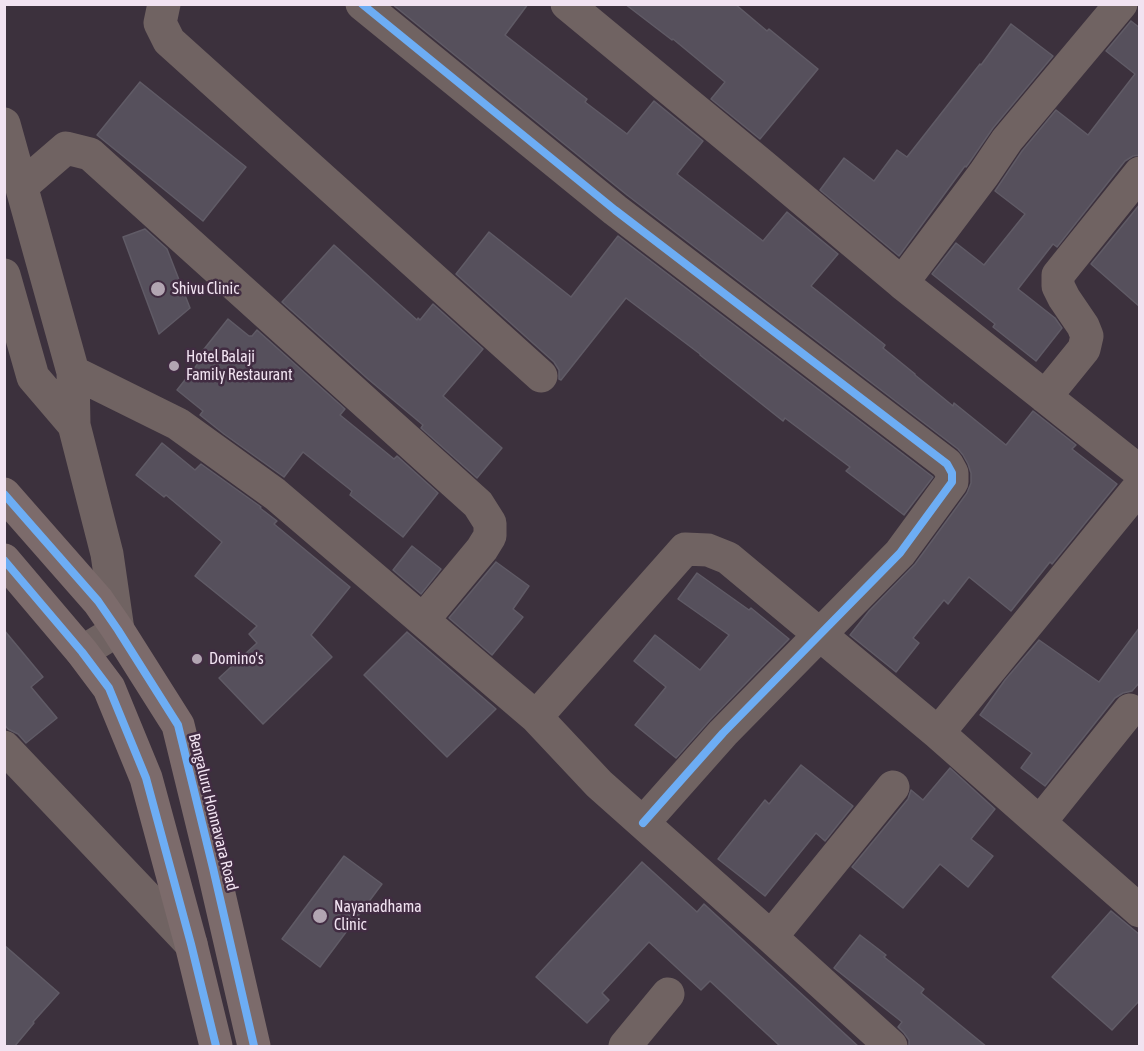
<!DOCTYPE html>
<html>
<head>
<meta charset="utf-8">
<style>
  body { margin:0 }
  #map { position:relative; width:1144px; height:1051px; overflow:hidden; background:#3c313d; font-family:"Asap Condensed",sans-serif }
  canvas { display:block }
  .frame { position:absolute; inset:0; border:6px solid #f1e3f1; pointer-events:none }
</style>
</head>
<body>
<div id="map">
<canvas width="1144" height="1051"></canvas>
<div class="frame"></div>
</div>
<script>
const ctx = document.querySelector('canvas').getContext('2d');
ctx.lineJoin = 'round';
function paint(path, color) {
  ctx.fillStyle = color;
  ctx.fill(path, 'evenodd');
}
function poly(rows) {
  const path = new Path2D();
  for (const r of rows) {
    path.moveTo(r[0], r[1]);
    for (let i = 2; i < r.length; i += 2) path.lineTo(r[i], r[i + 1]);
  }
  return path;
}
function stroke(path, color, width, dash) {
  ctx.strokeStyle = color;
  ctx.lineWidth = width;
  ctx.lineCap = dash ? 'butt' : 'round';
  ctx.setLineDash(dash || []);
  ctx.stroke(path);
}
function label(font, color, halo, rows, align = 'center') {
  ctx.font = font + ' "Asap Condensed",sans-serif';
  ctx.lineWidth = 5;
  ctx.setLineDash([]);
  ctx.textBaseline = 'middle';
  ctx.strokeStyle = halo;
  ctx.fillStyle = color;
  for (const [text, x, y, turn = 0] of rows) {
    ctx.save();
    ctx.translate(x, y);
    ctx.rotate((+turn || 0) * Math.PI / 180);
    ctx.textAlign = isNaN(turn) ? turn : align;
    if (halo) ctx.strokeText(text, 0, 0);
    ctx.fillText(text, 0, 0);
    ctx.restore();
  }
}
const building = poly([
  [392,4,528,4,505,35,587,99,585,102,627,134,654,101,703,141,677,174,763,241,787,212,838,254,811,286,885,345,883,348,915,374,915,375,953,406,954,403,1006,445,1033,411,1076,445,1072,449,1117,484,1052,564,1050,562,1011,611,969,577,948,604,944,600,913,638,919,643,896,672,850,635,869,611,915,564,967,493,971,483,971,473,968,464,963,455,958,449,627,195,392,4],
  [625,4,735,4,767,31,769,29,818,69,760,139,711,99,725,82,673,39,672,40,625,4],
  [1131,21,1140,28,1140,155,1133,156,1125,161,1057,247,1053,244,1018,289,1055,318,1062,328,1036,361,993,327,995,324,932,274,956,243,984,265,1025,214,995,191,1022,151,1056,110,1088,135,1135,74,1106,51,1131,21],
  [1011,24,1053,56,993,128,969,163,966,167,965,166,899,256,820,190,844,158,874,181,897,150,907,157,980,64,981,65,1011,24],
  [140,82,246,167,203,221,97,135,140,82],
  [1140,204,1140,307,1091,264,1140,204],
  [145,229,167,249,190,308,159,334,123,237,145,229],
  [489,232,571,297,618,236,933,477,904,515,846,471,850,467,785,418,783,421,700,355,700,354,626,298,561,380,559,379,559,370,554,362,456,274,489,232],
  [334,245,417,320,418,318,420,320,433,304,483,349,443,396,502,448,477,478,421,428,423,425,368,379,282,302,334,245],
  [228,319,249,336,252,336,257,330,345,409,340,415,394,459,397,456,438,493,403,537,350,495,352,491,303,452,284,477,224,434,200,415,203,411,177,390,200,361,197,358,228,319],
  [162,443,195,470,201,464,261,507,260,508,277,521,274,524,350,587,311,635,332,657,263,724,219,678,257,643,249,634,257,626,195,576,222,542,166,495,164,497,136,475,162,443],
  [412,546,441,569,421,594,393,570,412,546],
  [496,562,529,586,513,609,523,617,492,655,449,618,496,562],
  [697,573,749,610,751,608,789,639,710,720,676,758,635,725,666,687,634,661,655,635,700,670,729,635,678,599,697,573],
  [1140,627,1140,682,1132,691,1123,693,1115,698,1045,786,1021,768,1032,753,980,715,1005,680,1039,640,1099,682,1140,627],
  [4,630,43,677,31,687,57,718,26,743,18,734,8,729,4,724,4,630],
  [407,632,496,709,447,757,364,675,407,632],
  [801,765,853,806,825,841,816,833,765,896,718,859,765,800,769,804,801,765],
  [950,768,995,809,971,839,993,856,968,887,940,864,903,908,852,867,908,799,911,790,923,800,950,768],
  [344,856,382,884,320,967,282,939,344,856],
  [642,862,697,912,704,904,859,1047,781,1047,710,981,701,990,649,942,602,993,609,1000,587,1023,536,977,642,862],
  [1111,911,1140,935,1140,1000,1112,1030,1052,977,1111,911],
  [860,935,886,955,884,957,924,989,921,993,987,1047,909,1047,909,1040,904,1033,898,1027,902,1022,834,968,860,935],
  [4,945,59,993,33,1022,34,1023,14,1047,4,1047,4,945]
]);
paint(building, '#56505c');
stroke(building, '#605b66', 1.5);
stroke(poly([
  [164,4,160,23,169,41,541,376],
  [362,4,615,210,947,464,952,473,952,482,900,553,723,733,643,823],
  [567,4,763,166,902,283,1140,472],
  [4,124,73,372,74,425,107,554,118,630,82,652],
  [22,186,66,148,90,154,478,504,490,523,490,536,482,549,423,620],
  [4,275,33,377,74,425],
  [902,283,984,174,1007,140,1121,4],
  [73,372,178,424,275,494,536,717,599,784,771,937,891,1046],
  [1045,397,1084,349,1087,336,1083,326,1064,298,1058,286,1058,275,1140,173],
  [536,717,685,549,708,550,728,558,938,733,1140,911],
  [938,733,1140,486],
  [4,747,191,944],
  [1040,822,1130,710],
  [771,937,893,787],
  [625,1046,668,994]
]), '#706362', 33);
stroke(poly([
  [4,494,98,601,118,630,178,725,213,868,254,1046],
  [4,560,82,652,109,688,146,778,191,944,216,1046]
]), '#7c6b6b', 33);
stroke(poly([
  [362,4,615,210,947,464,952,473,952,482,900,553,723,733,643,823],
  [4,494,98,601,118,630,178,725,213,868,254,1046],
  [4,560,82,652,109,688,146,778,191,944,216,1046]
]), '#6dadf4', 8);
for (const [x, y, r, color] of [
  [158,289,8,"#b2a5b2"],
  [174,366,6,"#b2a5b2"],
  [197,659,6,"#b2a5b2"],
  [320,916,8,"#b2a5b2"]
]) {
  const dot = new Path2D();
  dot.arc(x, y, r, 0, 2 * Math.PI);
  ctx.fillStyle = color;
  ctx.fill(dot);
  stroke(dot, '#412c42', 2);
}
label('16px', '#f1e3f1', '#412c42', [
  ["Shivu Clinic",172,289],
  ["Hotel Balaji",186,357],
  ["Family Restaurant",186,375],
  ["Domino's",209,659],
  ["Nayanadhama",334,907],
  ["Clinic",334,925]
], 'left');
label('16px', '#f1e3f1', '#412c42', [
  ["Bengaluru Honnavara Road",213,812,76]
]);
</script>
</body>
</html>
